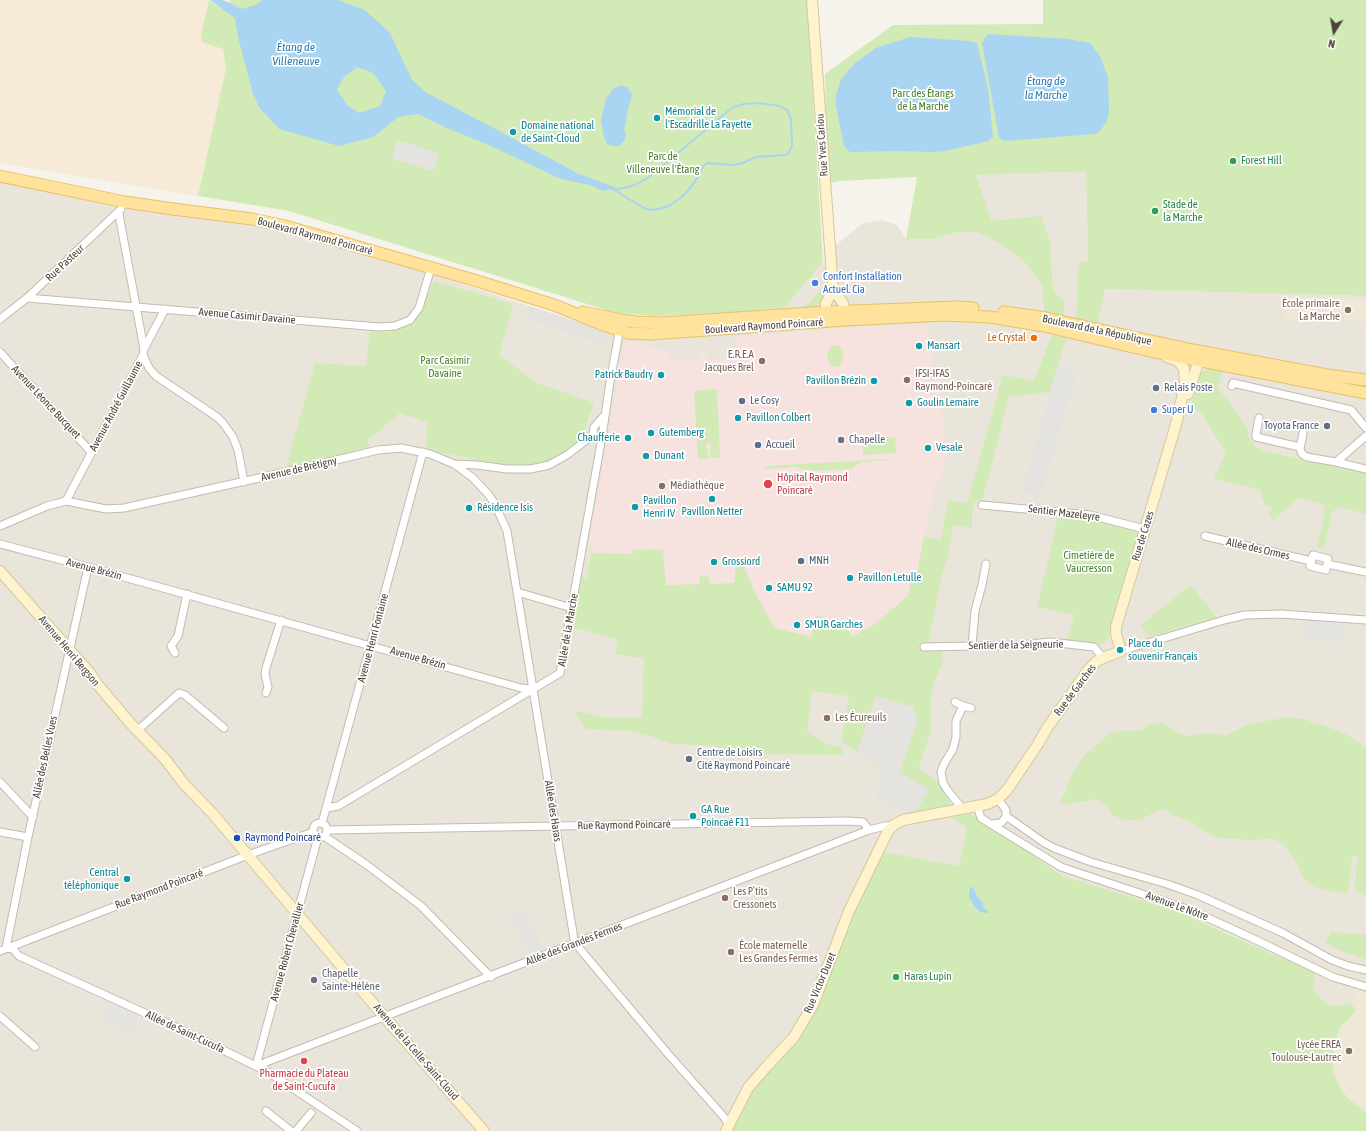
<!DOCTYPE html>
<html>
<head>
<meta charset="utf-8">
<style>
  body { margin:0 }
  #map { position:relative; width:1366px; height:1131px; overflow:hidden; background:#f6f3ec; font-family:"Asap Condensed",sans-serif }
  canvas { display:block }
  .north { position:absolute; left:1314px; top:12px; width:40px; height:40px; -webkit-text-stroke:3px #fff; paint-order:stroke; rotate:191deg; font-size:11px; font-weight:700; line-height:16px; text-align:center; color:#4b4439 }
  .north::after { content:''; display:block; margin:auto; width:14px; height:18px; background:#4b4439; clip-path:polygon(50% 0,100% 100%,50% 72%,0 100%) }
</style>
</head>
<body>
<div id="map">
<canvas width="1366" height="1131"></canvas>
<div class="north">N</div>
</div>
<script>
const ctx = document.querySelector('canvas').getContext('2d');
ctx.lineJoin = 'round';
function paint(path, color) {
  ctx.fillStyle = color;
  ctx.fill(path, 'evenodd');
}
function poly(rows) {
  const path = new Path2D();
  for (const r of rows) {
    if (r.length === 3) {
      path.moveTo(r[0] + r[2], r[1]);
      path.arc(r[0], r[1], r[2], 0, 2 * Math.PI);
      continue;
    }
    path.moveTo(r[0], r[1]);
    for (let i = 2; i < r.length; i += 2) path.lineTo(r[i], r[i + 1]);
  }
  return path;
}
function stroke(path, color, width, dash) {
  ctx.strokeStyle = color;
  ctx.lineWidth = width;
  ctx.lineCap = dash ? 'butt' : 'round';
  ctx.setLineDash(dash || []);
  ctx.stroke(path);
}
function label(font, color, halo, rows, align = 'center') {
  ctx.font = font + ' "Asap Condensed",sans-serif';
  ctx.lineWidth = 3.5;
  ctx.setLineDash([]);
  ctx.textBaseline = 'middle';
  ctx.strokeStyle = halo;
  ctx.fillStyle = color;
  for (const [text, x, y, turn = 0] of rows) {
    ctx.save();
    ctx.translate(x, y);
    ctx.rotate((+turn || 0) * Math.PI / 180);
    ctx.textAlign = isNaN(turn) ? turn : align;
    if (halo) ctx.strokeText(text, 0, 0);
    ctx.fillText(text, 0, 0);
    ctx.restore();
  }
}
paint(poly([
  [1086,170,1088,262,1079,262,1098,323,1105,289,1366,296,1366,1112,1350,1002,1343,1006,1333,1006,1324,1002,1317,995,1313,986,1272,953,1179,912,1063,876,989,823,922,1131,0,1131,0,180,129,207,183,216,215,218,295,233,422,271,606,331,787,329,784,308,823,262,835,261,835,246,863,223,882,220,897,225,906,239,933,239,959,232,977,232,999,243,1023,261,1042,284,1044,311,1064,302,1053,289,1050,242,992,221,976,175]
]), '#eae5da');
paint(poly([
  [0,0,209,0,201,34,223,49,226,68,198,196,0,163]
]), '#f7ead8');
paint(poly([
  [1283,296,1366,301,1366,322,1344,321,1344,312,1315,309,1314,318,1293,317,1293,319,1285,319,1285,307,1282,306],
  [1360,991,1366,992,1366,1112,1350,1100,1342,1091,1334,1074,1332,1061,1334,1042,1341,1027,1355,1012,1350,1002,1356,997]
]), '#efe8d6');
paint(poly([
  [926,324,930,341,932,359,941,395,942,414,944,414,946,452,945,464,932,497,917,573,913,572,908,596,875,624,833,646,772,631,596,554,589,544,624,346,629,341,669,353,670,361,698,360,698,356,702,353,706,354,709,360,736,358,736,342,740,336,805,331]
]), '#f6e3e0');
paint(poly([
  [209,0,222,9,231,0,807,0,823,262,784,308,712,314,655,316,616,313,289,211,198,196,226,68,223,49,202,42,201,34],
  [1043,0,1366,0,1366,296,1105,289,1098,323,1076,320,1079,261,1088,261,1086,171,976,175,992,221,1041,216,1050,242,1053,289,1064,302,1064,316,1044,311,1042,284,1023,261,999,243,977,232,959,232,933,239,906,239,917,177,840,181,828,183,825,74,893,25,1043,24],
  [434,281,513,304,499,355,537,383,594,403,581,440,557,459,544,465,524,468,480,461,439,452,426,448,427,422,400,413,368,440,369,448,286,467,313,371,314,363,366,366,370,331,389,332,411,322,420,313],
  [822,289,826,291,824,296,818,305,814,308,804,308],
  [1052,335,1066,338,1050,392,1008,397,998,441,982,501,976,500,972,512,972,527,953,525,948,555,942,575,927,649,943,650,942,664,934,683,931,700,931,732,919,766,920,770,942,785,950,802,948,805,917,811,928,789,899,773,917,722,876,696,857,752,841,741,849,696,812,691,807,731,826,744,837,746,842,749,843,755,718,753,716,746,673,744,650,736,631,731,586,729,576,714,578,711,597,716,615,718,642,718,644,659,616,654,617,639,572,627,581,577,587,578,591,553,633,554,633,550,663,549,666,585,699,584,700,576,708,576,710,584,734,583,736,560,742,561,755,593,775,628,811,637,816,615,847,625,851,637,875,624,908,596,913,572,917,573,924,537,941,540,948,500,967,503,1003,375,1034,381],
  [834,345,839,346,843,352,843,356,841,364,839,366,835,367,829,364,827,356,829,348],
  [1210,368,1222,371,1218,385,1219,389,1247,428,1249,438,1255,446,1264,451,1366,474,1366,514,1340,507,1332,512,1324,549,1317,547,1325,510,1323,504,1299,498,1273,520,1269,513,1272,509,1265,504,1261,495,1261,490,1214,479,1226,452,1201,413,1191,406,1199,376,1203,372],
  [715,389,717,390,720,456,719,458,710,458,710,449,712,445,708,442,705,446,708,449,708,459,700,459,698,458,694,391],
  [895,437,896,453,863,455,862,439],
  [889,459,890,460,861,462,852,469,813,471,793,467,765,469,765,466],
  [1058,517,1087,519,1137,531,1139,535,1107,641,1101,645,1067,641,1074,615,1037,607],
  [1190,585,1217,617,1149,637,1141,625],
  [1287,717,1303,719,1331,728,1348,735,1366,748,1366,896,1355,890,1357,856,1352,856,1348,894,1325,890,1312,886,1304,879,1296,861,1283,844,1272,838,1254,840,1220,838,1209,834,1195,824,1174,815,1163,808,1140,820,1125,820,1112,815,1106,805,1096,799,1070,804,1060,802,1066,791,1069,780,1083,757,1110,733,1121,731,1144,730,1148,724,1162,723,1177,732,1188,736,1202,733,1214,733,1225,736,1247,725],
  [966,812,988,823,1063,876,1179,912,1315,973,1313,986,1317,995,1324,1002,1333,1006,1343,1006,1350,1002,1354,1008,1355,1012,1341,1027,1334,1042,1332,1061,1334,1074,1342,1091,1350,1100,1366,1112,1366,1131,730,1131,748,1094,791,1046,846,921,883,852,959,866,967,828,953,818,956,814],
  [1332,932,1366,935,1366,960,1332,947,1325,942]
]), '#d2eab5');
paint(poly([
  [397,140,439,153,433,171,392,159],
  [529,306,607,332,605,345,526,319],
  [1057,367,1077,373,1038,505,1030,492,1022,492],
  [1303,619,1343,622,1342,642,1302,638],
  [876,696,913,707,917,722,899,773,929,789,917,811,907,813,875,797,881,776,879,768,875,763,865,755,857,752],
  [506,913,524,914,545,950,531,955],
  [109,1003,140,1017,132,1034,102,1019]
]), '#e5e3e0');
paint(poly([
  [210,0,223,0,242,9,255,5,263,0,338,0,365,10,390,33,412,80,427,93,488,125,579,174,617,188,603,191,590,185,561,179,489,145,447,128,418,114,398,117,373,137,339,146,279,129,259,107,253,94,238,37,235,18],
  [357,67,373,73,386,91,380,106,359,113,348,106,337,90,344,77],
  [988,34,1068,39,1090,43,1100,56,1108,77,1109,111,1107,121,1100,131,1095,134,1005,141,1001,139,999,137,982,43],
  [910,37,970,41,977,43,988,88,993,137,988,141,946,151,932,152,897,151,850,152,844,146,836,106,836,95,841,79,855,63,876,48],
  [621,85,627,87,632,94,630,104,629,104,624,131,626,131,625,140,619,146,612,146,607,144,604,137,601,120,606,99,613,89],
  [970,886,974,889,977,896,983,903,983,908,988,911,988,913,980,912,974,906,969,896]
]), '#a9d4f2');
stroke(poly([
  [611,188,644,208,652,210,662,208,669,206,684,195,694,183,704,165,707,163,733,165,740,164,756,157,785,155,789,153,792,145,791,119,787,110,780,106,758,103,744,104,733,107,649,177,635,185,615,190]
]), '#a9d4f2', 2);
const street = poly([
  [27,298,379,327,395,326,410,320,419,308,431,268],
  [0,319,27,298,121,209],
  [144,349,165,309],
  [0,352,91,452],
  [143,355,149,368,156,376,217,417,223,423,233,437,238,450,244,482],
  [1232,386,1233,383,1351,410,1366,428],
  [1259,418,1256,434,1256,437,1300,447],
  [1303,433,1300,449,1302,454,1307,457,1336,462,1366,436],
  [1336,462,1366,469],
  [454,464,473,478,488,494,495,504,507,531,574,939,580,949,669,1055,723,1116,729,1124],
  [66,501,143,355,144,349,120,220,119,211],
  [982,505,1090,515,1145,529],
  [0,526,47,506,66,501,106,509,124,508,295,470,378,450,401,448,430,454,454,464,477,465,507,469,531,469,549,465,567,455,593,435,594,427,605,415],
  [1205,536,1311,561],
  [0,544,88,567,521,688,532,689],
  [1313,555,1328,559,1326,570,1310,566,1313,555],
  [1327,564,1366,572],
  [517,592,572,608],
  [972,646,975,611,982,585,986,564],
  [924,647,1019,645,1050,642,1094,647,1103,658],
  [1121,651,1224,620,1245,615,1281,614,1366,620],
  [175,653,171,646,178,636,187,594],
  [266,693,268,687,265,674,266,668,281,620],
  [955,702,963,706,971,708],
  [138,730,179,693,185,695,224,728],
  [0,782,33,817],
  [977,806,981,818,1061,867,1193,911,1256,940,1333,977,1366,987],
  [326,808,338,806,560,673,602,437,610,382,620,328],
  [962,808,948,791,943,783,941,772,944,764,953,749,956,737,956,721,963,706],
  [1006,816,1043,842,1054,848,1091,862,1167,884,1198,895,1283,933,1332,960,1348,966,1366,970],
  [320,830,7],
  [322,823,423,452],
  [992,824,1001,823,1006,817,1006,810,998,799],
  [327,830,847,821,863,822,869,830],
  [0,832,28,837],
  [324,836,367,865,421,906,491,977],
  [6,948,13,949,19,956,180,1029,268,1072,357,1131],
  [6,948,28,837,88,567],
  [0,951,248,855,313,832],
  [0,1016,35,1047],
  [256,1066,869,830,885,826,893,825],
  [256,1066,318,837],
  [266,1111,291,1131],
  [296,1131,311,1113]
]);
const secondary = poly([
  [812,0,833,290,843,303,845,318],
  [826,319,826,303,833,290],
  [1188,394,1201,354],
  [0,571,90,673,98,685,131,724,165,759,184,784,213,814,387,1020,484,1131],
  [726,1131,748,1088,767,1066,794,1037,813,1005,849,911,888,831,895,824,903,820,987,804,998,799,1007,790,1038,744,1047,728,1089,669,1097,661,1103,658,1121,651,1116,634,1116,627,1177,421,1185,383,1184,369,1180,363,1176,360,1167,357]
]);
const primary = poly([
  [0,176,125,202,173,209,252,219,285,226,474,280,554,305,601,324,628,333,651,334,845,320,943,315,990,317,1044,326,1150,351,1366,393],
  [583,312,621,320,636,322,663,323,825,312,958,307,973,308],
  [1004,312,1046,318,1193,350,1327,375,1366,380]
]);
stroke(street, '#c2bbae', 9);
stroke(secondary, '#d6c79b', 12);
stroke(primary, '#e6c16a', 13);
stroke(street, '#fff', 7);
stroke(secondary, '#fff3cd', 10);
stroke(primary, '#ffe39c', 11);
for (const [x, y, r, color] of [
  [657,118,4,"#0f9aa8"],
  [513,132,4,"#0f9aa8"],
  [1233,161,4,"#2e9e5b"],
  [1155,211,4,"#2e9e5b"],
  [815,283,4,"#3f7fe0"],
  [1348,310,4,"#8d6e63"],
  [1034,338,4,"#e8710a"],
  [919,346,4,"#0f9aa8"],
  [762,361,4,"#8d6e63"],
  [661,375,4,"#0f9aa8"],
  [907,380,4,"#8d6e63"],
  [874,381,4,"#0f9aa8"],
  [1156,388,4,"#5c6f8a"],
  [742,401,4,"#5c6f8a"],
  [909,403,4,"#0f9aa8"],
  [1154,410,4,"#3f7fe0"],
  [738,418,4,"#0f9aa8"],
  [1327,426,4,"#5c6f8a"],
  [651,433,4,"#0f9aa8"],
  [628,438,4,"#0f9aa8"],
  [841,440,4,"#6b7280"],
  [758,445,4,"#5c6f8a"],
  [928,448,4,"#0f9aa8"],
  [646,456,4,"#0f9aa8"],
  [768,484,5,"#e0444e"],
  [662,486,4,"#8d6e63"],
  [712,499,4,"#0f9aa8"],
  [635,507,4,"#0f9aa8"],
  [469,508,4,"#0f9aa8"],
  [801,561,4,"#5c6f8a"],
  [714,562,4,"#0f9aa8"],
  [850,578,4,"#0f9aa8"],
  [769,588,4,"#0f9aa8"],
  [797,625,4,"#0f9aa8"],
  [1120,650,4,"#0f9aa8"],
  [827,718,4,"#8d6e63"],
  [689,759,4,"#5c6f8a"],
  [693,816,4,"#0f9aa8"],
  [237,838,4,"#1a4fb4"],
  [127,879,4,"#0f9aa8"],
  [725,898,4,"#8d6e63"],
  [731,952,4,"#8d6e63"],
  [896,977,4,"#2e9e5b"],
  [314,980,4,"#6b7280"],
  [1349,1051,4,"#8d6e63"],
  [304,1061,4,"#e0444e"]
]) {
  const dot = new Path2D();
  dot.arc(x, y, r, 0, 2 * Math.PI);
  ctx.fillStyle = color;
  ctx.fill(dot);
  stroke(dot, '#fff', 1.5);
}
label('11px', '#4a7f2a', '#fff', [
  ["Parc des Étangs",923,94],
  ["de la Marche",923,107],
  ["Parc de",663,157],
  ["Villeneuve l'Étang",663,170],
  ["Parc Casimir",445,361],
  ["Davaine",445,374],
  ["Cimetière de",1089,556],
  ["Vaucresson",1089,569]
]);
label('11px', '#0d838f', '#fff', [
  ["Mémorial de",665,112],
  ["l'Escadrille La Fayette",665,125],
  ["Domaine national",521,126],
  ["de Saint-Cloud",521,139],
  ["Mansart",927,346],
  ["Patrick Baudry",653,375,"right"],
  ["Pavillon Brézin",866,381,"right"],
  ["Goulin Lemaire",917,403],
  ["Pavillon Colbert",746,418],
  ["Gutemberg",659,433],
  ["Chaufferie",620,438,"right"],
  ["Vesale",936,448],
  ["Dunant",654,456],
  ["Pavillon",643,501],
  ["Henri IV",643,514],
  ["Résidence Isis",477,508],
  ["Pavillon Netter",712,512,"center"],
  ["Grossiord",722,562],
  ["Pavillon Letulle",858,578],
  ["SAMU 92",777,588],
  ["SMUR Garches",805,625],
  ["Place du",1128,644],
  ["souvenir Français",1128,657],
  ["GA Rue",701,810],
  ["Poincaé F11",701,823],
  ["Central",119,873,"right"],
  ["téléphonique",119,886,"right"]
], 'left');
label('11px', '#4b4439', '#fff', [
  ["Rue Yves Cariou",822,145,-94],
  ["Boulevard Raymond Poincaré",315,236,15],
  ["Rue Pasteur",65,263,-43],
  ["Avenue Casimir Davaine",247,316,5],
  ["Boulevard Raymond Poincaré",764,326,-4],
  ["Boulevard de la République",1097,330,12],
  ["Avenue Léonce Bucquet",46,402,47],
  ["Avenue André Guillaume",116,406,-62],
  ["Avenue de Brétigny",299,469,-13],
  ["Sentier Mazeleyre",1064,513,7],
  ["Rue de Cazes",1143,536,-73],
  ["Allée des Ormes",1258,549,13],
  ["Avenue Brézin",94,569,15],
  ["Allée de la Marche",568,630,-80],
  ["Avenue Henri Fontaine",373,638,-75],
  ["Sentier de la Seigneurie",1016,645,-1],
  ["Avenue Henri Bergson",69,651,50],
  ["Avenue Brézin",418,658,16],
  ["Rue de Garches",1075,690,-53],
  ["Allée des Belles Vues",45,757,-78],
  ["Allée des Haras",553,811,81],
  ["Rue Raymond Poincaré",624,825,-1],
  ["Rue Raymond Poincaré",159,889,-21],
  ["Avenue Le Nôtre",1177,906,20],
  ["Allée des Grandes Fermes",574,944,-21],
  ["Avenue Robert Chevallier",287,952,-75],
  ["Rue Victor Duret",820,983,-67],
  ["Allée de Saint-Cucufa",185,1032,25],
  ["Avenue de la Celle-Saint-Cloud",416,1052,49]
]);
label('11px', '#27864d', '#fff', [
  ["Forest Hill",1241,161],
  ["Stade de",1163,205],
  ["la Marche",1163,218],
  ["Haras Lupin",904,977]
], 'left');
label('11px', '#366cbe', '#fff', [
  ["Confort Installation",823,277],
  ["Actuel. Cia",823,290],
  ["Super U",1162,410]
], 'left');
label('11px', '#785e54', '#fff', [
  ["École primaire",1340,304,"right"],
  ["La Marche",1340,317,"right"],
  ["E.R.E.A",754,355,"right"],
  ["Jacques Brel",754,368,"right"],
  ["IFSI-IFAS",915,374],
  ["Raymond-Poincaré",915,387],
  ["Médiathèque",670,486],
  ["Les Écureuils",835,718],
  ["Les P’tits",733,892],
  ["Cressonets",733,905],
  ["École maternelle",739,946],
  ["Les Grandes Fermes",739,959],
  ["Lycée EREA",1341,1045,"right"],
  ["Toulouse-Lautrec",1341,1058,"right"]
], 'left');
label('11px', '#c56008', '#fff', [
  ["Le Crystal",1026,338]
], 'right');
label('11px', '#4e5e75', '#fff', [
  ["Relais Poste",1164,388],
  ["Le Cosy",750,401],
  ["Toyota France",1319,426,"right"],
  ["Accueil",766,445],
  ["MNH",809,561],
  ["Centre de Loisirs",697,753],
  ["Cité Raymond Poincaré",697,766]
], 'left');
label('11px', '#5b616d', '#fff', [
  ["Chapelle",849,440],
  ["Chapelle",322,974],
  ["Sainte-Hélène",322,987]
], 'left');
label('11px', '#be3a42', '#fff', [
  ["Hôpital Raymond",777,478],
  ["Poincaré",777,491],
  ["Pharmacie du Plateau",304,1074,"center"],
  ["de Saint-Cucufa",304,1087,"center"]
], 'left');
label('11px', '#164399', '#fff', [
  ["Raymond Poincaré",245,838]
], 'left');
label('italic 12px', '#2e7ab2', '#fff', [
  ["Étang de",296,47],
  ["Villeneuve",296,61],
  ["Étang de",1046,81],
  ["la Marche",1046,95]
]);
</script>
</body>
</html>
